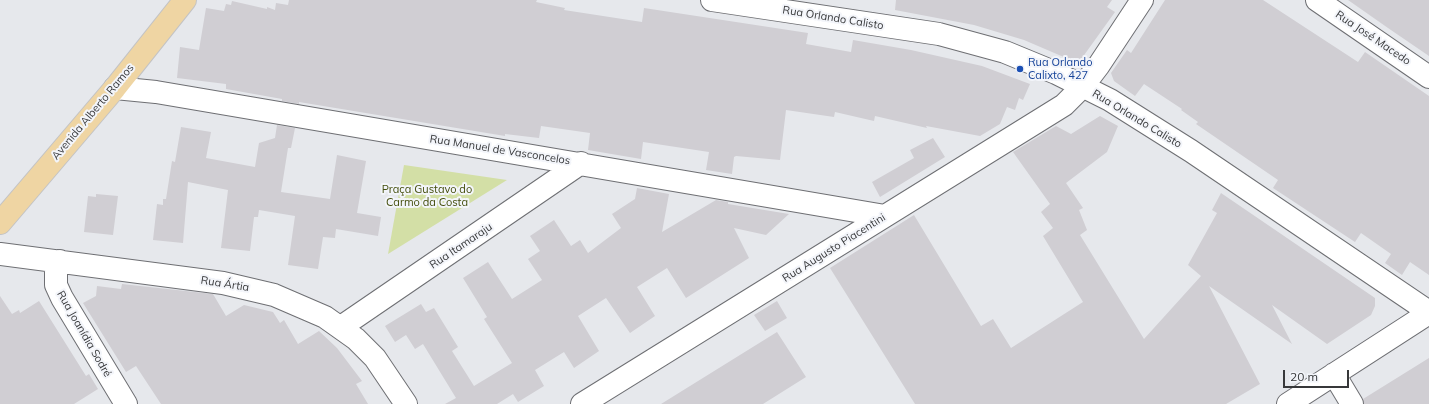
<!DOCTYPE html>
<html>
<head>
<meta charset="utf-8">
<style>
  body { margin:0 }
  #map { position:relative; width:1429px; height:404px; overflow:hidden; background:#e6e8ec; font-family:Mulish,sans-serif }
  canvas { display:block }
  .scale { position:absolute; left:1283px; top:370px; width:66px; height:18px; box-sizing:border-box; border:2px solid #37383a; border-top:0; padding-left:5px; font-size:12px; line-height:14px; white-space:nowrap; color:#37383a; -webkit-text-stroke:3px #f3f5fa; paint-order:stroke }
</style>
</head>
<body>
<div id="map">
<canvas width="1429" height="404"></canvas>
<div class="scale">20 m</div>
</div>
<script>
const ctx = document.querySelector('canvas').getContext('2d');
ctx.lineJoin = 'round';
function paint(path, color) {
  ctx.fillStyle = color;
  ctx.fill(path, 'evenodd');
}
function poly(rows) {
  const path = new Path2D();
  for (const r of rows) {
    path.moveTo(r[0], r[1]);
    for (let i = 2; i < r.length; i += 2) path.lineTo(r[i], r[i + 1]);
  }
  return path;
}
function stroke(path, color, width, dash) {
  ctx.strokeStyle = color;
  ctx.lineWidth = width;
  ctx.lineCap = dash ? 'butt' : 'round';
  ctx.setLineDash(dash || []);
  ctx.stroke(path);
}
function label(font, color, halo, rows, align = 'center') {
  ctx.font = font + ' Mulish,sans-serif';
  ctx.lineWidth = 4;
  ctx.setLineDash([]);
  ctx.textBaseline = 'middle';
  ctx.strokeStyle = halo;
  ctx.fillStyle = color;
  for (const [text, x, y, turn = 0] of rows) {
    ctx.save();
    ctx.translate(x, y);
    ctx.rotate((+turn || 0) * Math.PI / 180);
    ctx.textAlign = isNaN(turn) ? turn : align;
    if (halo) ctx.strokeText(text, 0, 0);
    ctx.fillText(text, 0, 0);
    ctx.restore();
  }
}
paint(poly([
  [404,165,507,180,388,254]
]), '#d3dfa6');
paint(poly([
  [289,0,537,0,536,2,565,8,564,10,642,22,644,8,808,33,806,44,851,52,853,40,911,50,982,66,1030,84,1023,100,1019,98,1015,110,1007,107,1000,124,980,136,926,126,927,128,875,116,874,121,835,112,834,117,786,110,780,160,736,156,734,157,732,174,706,170,709,152,643,142,641,159,588,150,590,133,541,126,539,138,505,134,505,136,299,102,299,104,282,101,282,99,226,89,226,84,177,78,180,47,199,50,206,8,224,11,226,4,231,5,232,1,267,9,267,7,275,10,276,3,288,5],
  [896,0,1112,0,1107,7,1115,12,1082,58,1073,61,1024,40,974,25,895,10],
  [1165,0,1263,0,1358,62,1365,52,1429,96,1429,275,1410,262,1402,275,1385,263,1391,254,1361,233,1355,242,1273,188,1278,180,1196,124,1198,122,1181,110,1182,109,1144,84,1135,96,1114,81,1111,73,1127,50,1131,53],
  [1348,0,1429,0,1429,56,1388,28],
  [1100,116,1118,126,1107,152,1066,183,1083,208,1079,210,1087,230,1080,235,1144,339,1201,276,1188,265,1217,213,1212,210,1221,193,1375,298,1375,306,1371,315,1327,344,1272,305,1292,344,1209,286,1260,384,1226,404,915,404,830,268,914,215,981,326,993,319,1011,348,1083,302,1043,236,1053,228,1041,212,1050,204,1013,152,1056,126,1071,134],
  [277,125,295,128,291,148,288,148,281,192,330,199,337,155,366,161,357,213,381,217,378,236,336,229,335,238,323,237,318,269,288,265,295,216,259,210,258,217,254,217,250,251,221,248,228,190,188,182,183,243,153,240,157,204,163,205,163,199,166,199,172,161,175,162,181,127,211,132,206,158,255,167,259,143,275,138],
  [933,138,945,157,880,197,872,182,914,158,910,150],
  [637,188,669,194,662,232,716,200,728,202,728,204,789,214,766,235,734,228,749,258,686,298,667,268,637,287,655,316,630,333,606,298,578,316,599,351,574,368,564,352,535,370,544,386,518,402,513,394,497,404,445,404,456,398,423,344,415,349,406,335,395,342,385,326,421,304,426,312,434,308,458,347,452,351,474,386,512,363,484,319,487,317,463,278,488,262,512,299,542,280,528,259,540,251,530,236,554,220,571,246,580,240,588,253,621,228,612,214,635,199],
  [96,194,118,196,113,235,84,232,88,196,96,197],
  [122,284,213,294,226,316,244,305,273,312,280,323,284,320,298,344,319,331,337,348,362,381,356,384,368,404,161,404,136,366,126,372,83,303,96,296,97,286,121,289],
  [0,296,12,314,19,310,20,313,39,301,86,376,89,374,98,389,74,404,0,404],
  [777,301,787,318,765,331,754,315],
  [777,332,806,377,763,404,661,404],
  [1429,358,1429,404,1364,404,1363,399]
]), '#d0ced3');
const minor = poly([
  [712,0,939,34,1005,52,1056,73,1110,100,1191,151,1429,312],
  [1317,0,1429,77],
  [115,88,156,92,885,216],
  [0,254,223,283,274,295,325,317,356,339,375,358,406,404],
  [60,261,56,272,56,285,62,298,126,404],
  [341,327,581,163],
  [1334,374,1352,404],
  [582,404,1064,105,1083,86,1099,65,1142,0],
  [1288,404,1429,313]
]);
const major = poly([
  [0,223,115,88,185,0]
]);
stroke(minor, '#6e6f73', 24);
stroke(major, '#c3c3c4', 24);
stroke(minor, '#fff', 22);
stroke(major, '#efd5a3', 22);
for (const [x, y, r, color] of [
  [1020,69,4,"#1a4fb4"]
]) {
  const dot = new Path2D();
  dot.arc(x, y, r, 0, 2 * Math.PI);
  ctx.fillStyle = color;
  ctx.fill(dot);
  stroke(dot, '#f3f5fa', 1.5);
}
label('11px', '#37383a', '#f3f5fa', [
  ["Rua Orlando Calisto",833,18,9],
  ["Rua José Macedo",1373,38,34],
  ["Avenida Alberto Ramos",93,112,-50],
  ["Rua Orlando Calisto",1137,119,31],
  ["Rua Manuel de Vasconcelos",500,150,9],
  ["Rua Itamaraju",461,246,-34],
  ["Rua Augusto Piacentini",834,248,-32],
  ["Rua Ártia",225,284,9],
  ["Rua Joanídia Sodré",84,334,60]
]);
label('11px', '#164399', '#f3f5fa', [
  ["Rua Orlando",1028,63],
  ["Calixto, 427",1028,76]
], 'left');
label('11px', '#444e0d', '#f3f5fa', [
  ["Praça Gustavo do",427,190],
  ["Carmo da Costa",427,203]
]);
</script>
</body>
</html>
